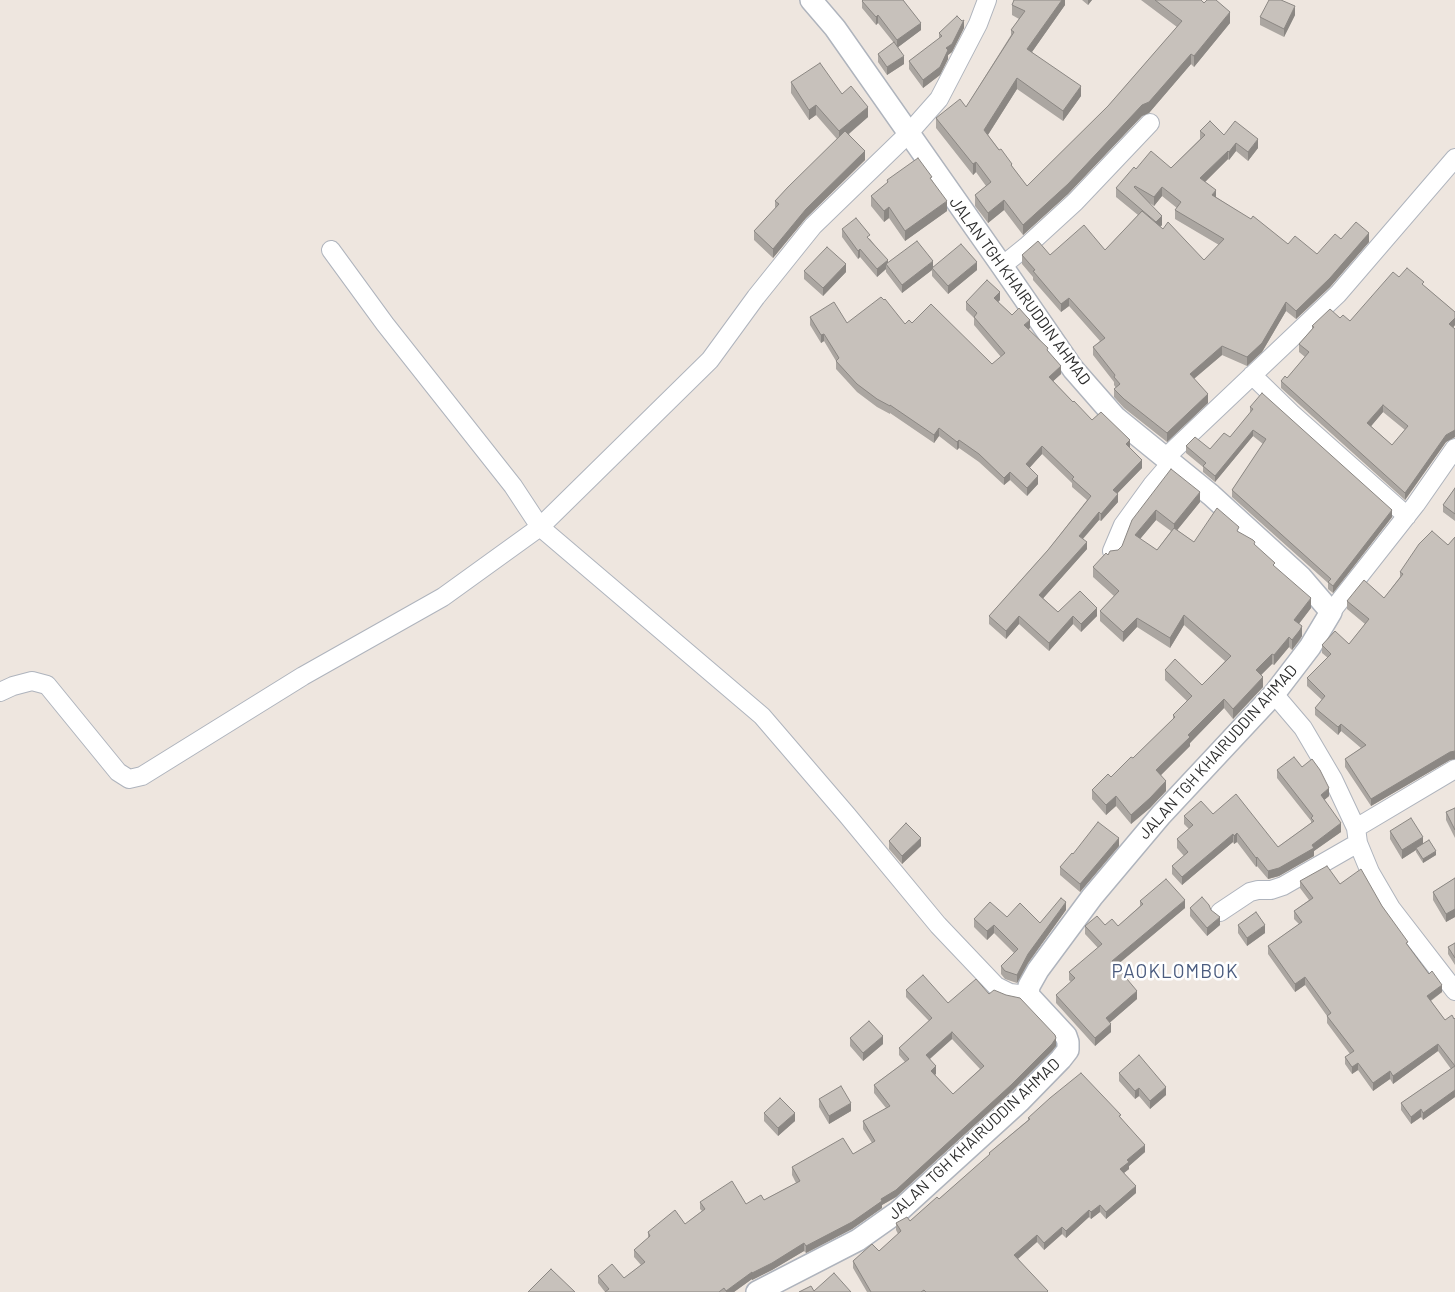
<!DOCTYPE html>
<html>
<head>
<meta charset="utf-8">
<style>
  body { margin:0 }
  canvas { display:block; background:#eee6df }
</style>
</head>
<body>
<canvas width="1455" height="1292"></canvas>
<script>
const ctx = document.querySelector('canvas').getContext('2d');
ctx.lineJoin = 'round';
function poly(rows) {
  const path = new Path2D();
  for (const r of rows) {
    path.moveTo(r[0], r[1]);
    for (let i = 2; i < r.length; i += 2) path.lineTo(r[i], r[i + 1]);
  }
  return path;
}
function stroke(path, color, width, dash) {
  ctx.strokeStyle = color;
  ctx.lineWidth = width;
  ctx.lineCap = dash ? 'butt' : 'round';
  ctx.setLineDash(dash || []);
  ctx.stroke(path);
}
function paint(path, color) {
  ctx.fillStyle = color;
  ctx.fill(path, 'evenodd');
}
function label(font, color, halo, rows, align = 'center') {
  ctx.font = font + ' Barlow,sans-serif';
  ctx.lineWidth = 5;
  ctx.setLineDash([]);
  ctx.textBaseline = 'middle';
  ctx.strokeStyle = halo;
  ctx.fillStyle = color;
  for (const [text, x, y, turn = 0] of rows) {
    ctx.save();
    ctx.translate(x, y);
    ctx.rotate((+turn || 0) * Math.PI / 180);
    ctx.textAlign = isNaN(turn) ? turn : align;
    if (halo) ctx.strokeText(text, 0, 0);
    ctx.fillText(text, 0, 0);
    ctx.restore();
  }
}
const minor = poly([
  [331,250,385,324,513,486,540,527,710,360,756,297,813,226,908,134,939,99,978,24,987,0],
  [1002,266,1028,245,1075,202,1150,123],
  [1252,375,1291,413,1407,516],
  [1165,458,1338,294,1455,158],
  [1112,551,1123,525,1152,485,1171,463],
  [1331,612,1416,504,1455,448],
  [0,692,13,686,32,681,47,685,118,772,129,779,142,776,303,676,443,597,540,527,762,716,847,815,938,925,996,986,1010,993,1028,995],
  [1274,694,1303,728,1333,779,1356,828,1358,843,1370,872,1391,908,1455,991],
  [1356,828,1455,769],
  [1220,912,1250,892,1258,890,1271,890,1283,886,1358,843]
]);
const tertiary = poly([
  [757,1292,858,1240,899,1211,1020,1101,1061,1059,1068,1050,1068,1042,1066,1036,1028,995,1029,986,1038,970,1092,897,1161,815,1274,694,1310,647,1331,612,1301,577,1211,495,1115,417,1073,369,1002,266,835,28,811,0]
]);
stroke(minor, '#afb4bd', 20);
stroke(tertiary, '#afb4bd', 24);
stroke(minor, '#fff', 18);
stroke(tertiary, '#fff', 21);
paint(poly([
  [1065,0,1065,5,1032,52,1081,96,1063,121,1017,89,988,135,1027,186,1108,106,1177,27,1141,0,1201,0,1230,23,1194,67,1191,64,1149,113,1142,116,1068,194,1023,235,1004,210,988,223,982,215,975,206,975,195,986,186,976,172,973,175,936,128,936,118,966,107,1011,35,1011,30,1019,19,1012,15,1012,5],
  [1082,0,1092,0,1088,5],
  [862,1,904,1,921,30,898,47,904,64,887,75,878,62,878,54,894,43,878,23,876,25,862,8],
  [1295,15,1284,37,1260,25,1260,17],
  [964,28,952,52,948,55,948,59,940,75,923,88,909,69,909,61,939,39,939,33],
  [791,82,842,94,868,117,849,134,865,160,806,218,773,258,754,240,754,231,775,209,775,201,837,139,816,115,809,120,791,93],
  [1200,131,1224,135,1258,148,1248,161,1236,151,1229,160,1228,159,1205,182,1216,197,1288,244,1317,254,1341,239,1369,242,1330,287,1296,319,1286,311,1262,352,1247,366,1222,355,1194,379,1208,403,1167,442,1124,408,1114,397,1114,389,1116,388,1114,385,1114,382,1093,355,1093,347,1100,341,1069,306,1061,312,1033,280,1033,277,1022,264,1022,255,1050,255,1105,250,1138,215,1116,197,1116,188,1136,169,1171,168,1200,139],
  [1162,196,1177,208,1175,210,1175,219,1219,245,1204,260,1160,227,1162,225,1150,203,1154,206],
  [887,180,932,180,947,211,905,241,889,218,884,222,871,206,871,196,887,183],
  [842,229,870,239,888,263,977,270,948,294,932,276,932,270,902,293,886,272,886,269,877,277,860,257,858,259,842,237],
  [804,271,846,272,823,296,804,279],
  [1399,277,1424,286,1455,312,1455,325,1453,328,1455,329,1455,437,1446,442,1405,500,1281,388,1281,381,1287,378,1305,357,1299,352,1299,344,1312,329,1312,326,1340,318,1350,321],
  [1383,412,1405,430,1392,445,1371,426],
  [1000,300,998,302,1012,315,1030,328,1028,329,1048,351,1061,374,1053,381,1073,402,1092,420,1130,448,1142,468,1117,493,1118,502,1101,521,1099,520,1083,539,1087,549,1043,598,1058,612,1097,616,1081,632,1073,624,1049,651,1019,624,1006,639,989,624,989,616,1048,550,1087,500,1072,487,1072,483,1042,454,1029,467,1038,484,1027,496,1010,480,1004,485,979,462,959,448,957,450,939,436,934,443,890,413,890,414,877,407,857,392,836,369,836,361,824,341,821,343,810,325,810,317,847,323,905,324,912,323,992,364,1001,357,974,325,974,318,966,310,966,302],
  [1250,407,1392,517,1333,593,1328,589,1328,583,1232,497,1232,490,1263,444,1253,436,1215,482,1203,472,1203,467,1186,453,1186,446,1210,449,1230,437,1250,413],
  [1171,469,1200,502,1177,530,1194,542,1239,532,1255,545,1311,608,1299,624,1302,636,1300,640,1292,650,1289,647,1274,665,1272,664,1261,675,1263,687,1233,719,1224,708,1190,743,1190,746,1161,775,1166,791,1150,808,1131,824,1116,806,1106,815,1092,799,1092,790,1111,777,1133,758,1173,719,1173,715,1187,701,1165,680,1165,670,1202,685,1225,661,1184,625,1170,648,1137,627,1123,642,1100,621,1100,611,1114,596,1093,577,1093,567,1108,555,1118,550,1122,546],
  [1156,520,1171,531,1157,550,1140,539],
  [1455,488,1455,521,1443,512,1443,505],
  [1455,537,1455,759,1450,760,1371,806,1345,767,1345,759,1361,748,1341,731,1338,735,1315,715,1315,708,1322,700,1307,686,1307,678,1328,658,1322,653,1322,645,1349,644,1365,624,1347,609,1347,601,1384,598,1400,577,1400,572,1448,545],
  [1302,767,1329,796,1324,800,1341,832,1314,851,1314,856,1279,876,1268,879,1257,866,1256,867,1237,842,1234,844,1233,842,1182,885,1172,874,1172,866,1184,856,1177,848,1177,839,1189,829,1184,824,1184,816,1213,814,1278,847,1311,823,1311,821,1277,778,1277,770],
  [1455,808,1455,838,1446,820,1446,812],
  [1390,831,1423,843,1436,855,1423,863,1416,852,1416,850,1402,859,1390,839],
  [889,841,921,846,902,864,889,849],
  [1119,846,1080,892,1060,875,1060,867,1073,854],
  [1455,878,1455,917,1446,922,1433,900,1433,892],
  [1300,881,1340,884,1382,906,1408,946,1442,992,1431,1001,1445,1020,1454,1019,1455,1097,1423,1120,1421,1117,1411,1124,1401,1110,1401,1103,1451,1069,1438,1051,1393,1084,1390,1079,1373,1091,1358,1070,1352,1074,1345,1064,1345,1057,1350,1054,1327,1023,1327,1016,1305,985,1295,992,1268,954,1268,946,1299,924,1294,919,1294,911,1309,900,1300,888],
  [1140,901,1185,908,1116,966,1137,999,1109,1023,1111,1032,1095,1046,1056,1003,1056,995,1071,982,1069,980,1069,972,1098,948,1085,934,1085,926,1105,925,1118,926,1140,906],
  [1190,908,1220,925,1207,936,1190,916],
  [1066,910,1028,963,1017,983,1005,979,1001,974,1001,966,1014,953,994,933,987,940,974,927,974,919,1007,917,1040,923],
  [1238,925,1265,933,1247,946,1238,933],
  [1455,943,1455,965,1448,954,1448,947],
  [906,990,948,1003,989,994,1056,1046,1052,1051,1011,1092,896,1197,882,1205,882,1208,852,1229,806,1253,804,1251,772,1270,752,1280,752,1279,734,1292,605,1292,598,1283,598,1276,624,1278,641,1265,634,1257,634,1250,648,1238,648,1232,685,1224,702,1211,700,1209,700,1202,746,1204,764,1200,796,1183,792,1175,792,1167,853,1154,872,1143,863,1129,863,1121,886,1108,874,1093,874,1085,905,1062,899,1055,899,1048,929,1021,906,997],
  [952,1039,980,1069,953,1094,935,1075,936,1074,930,1059],
  [850,1038,883,1044,863,1061,850,1046],
  [1119,1073,1166,1095,1150,1109,1139,1096,1135,1099,1119,1081],
  [819,1099,851,1111,829,1124,819,1107],
  [764,1113,795,1121,778,1136,764,1121],
  [1028,1118,1121,1118,1145,1152,1129,1166,1129,1169,1124,1173,1136,1193,1106,1219,1100,1212,1091,1219,1089,1217,1066,1238,1062,1234,1044,1250,1037,1242,1018,1259,1048,1292,867,1292,853,1268,853,1261,879,1251,898,1234,896,1230,896,1223,910,1221,939,1199,989,1155,989,1153,1028,1120]
]), '#aba6a1');
paint(poly([
  [1062,0,1065,0,1065,5,1027,59,1027,49],
  [1088,0,1092,0,1088,5],
  [1295,6,1295,15,1284,37,1284,29],
  [1230,12,1230,23,1194,67,1194,56],
  [878,15,878,23,876,25,876,17],
  [964,20,964,28,952,52,948,55,948,59,940,75,923,88,923,80,946,48],
  [921,23,921,30,897,48,897,40],
  [1191,54,1191,64,1149,113,1142,116,1068,194,1023,235,1023,225],
  [904,56,904,64,887,75,887,67],
  [1017,78,1017,89,984,141,984,130],
  [1081,86,1081,96,1063,121,1063,111],
  [816,105,816,115,809,120,809,110],
  [868,107,868,117,839,142,839,131],
  [1258,139,1258,148,1248,161,1248,152],
  [1236,143,1236,151,1229,160,1229,152],
  [865,151,865,160,806,218,773,258,773,249,806,209],
  [1228,151,1228,159,1200,187,1200,178],
  [976,162,976,172,973,175,973,164],
  [1162,187,1162,196,1154,206,1154,197],
  [1216,190,1216,199,1212,195],
  [1004,200,1004,210,988,223,988,213],
  [947,201,947,211,905,241,905,231],
  [889,207,889,218,884,222,884,211],
  [1162,216,1162,225,1156,231,1156,222],
  [1369,233,1369,242,1330,287,1296,319,1296,311],
  [860,249,860,257,858,259,858,251],
  [888,260,888,267,886,264,886,269,877,277,877,269],
  [933,261,933,269,932,268,932,270,902,293,902,285],
  [977,262,977,270,948,294,948,286],
  [846,264,846,272,823,296,823,288],
  [1000,292,1000,300,994,306,994,298],
  [1069,298,1069,306,1061,312,1061,304],
  [1286,302,1286,311,1262,352,1247,366,1247,357],
  [1455,318,1455,325,1449,332,1449,324],
  [1030,320,1030,328,1024,333,1024,325],
  [824,334,824,341,821,343,821,335],
  [1222,346,1222,355,1190,382,1190,374],
  [1061,366,1061,374,1049,385,1049,377],
  [1208,394,1208,403,1167,442,1167,433],
  [1383,405,1383,412,1367,431,1367,423],
  [939,428,939,436,934,443,934,435],
  [1253,430,1253,436,1215,482,1215,476],
  [1455,430,1455,437,1446,442,1405,500,1405,493,1446,435],
  [959,440,959,448,957,450,957,442],
  [1130,440,1130,448,1126,444],
  [1042,446,1042,454,1026,472,1026,464],
  [1142,460,1142,468,1113,498,1113,490],
  [1010,472,1010,480,1004,485,1004,478],
  [1038,476,1038,484,1027,496,1027,488],
  [1200,492,1200,502,1174,534,1174,524],
  [1118,494,1118,502,1101,521,1101,514],
  [1156,510,1156,520,1135,545,1135,535],
  [1392,510,1392,517,1333,593,1333,586],
  [1099,512,1099,520,1079,543,1079,536],
  [1087,542,1087,549,1039,603,1039,595],
  [1311,598,1311,608,1294,630,1294,620],
  [1097,608,1097,616,1081,632,1081,624],
  [1184,615,1184,625,1170,648,1170,638],
  [1019,616,1019,624,1006,639,1006,631],
  [1073,616,1073,624,1049,651,1049,643],
  [1137,618,1137,627,1123,642,1123,632],
  [1302,626,1302,636,1292,650,1292,640],
  [1289,637,1289,647,1274,665,1274,655],
  [1272,654,1272,664,1256,680,1256,670],
  [1263,677,1263,687,1233,719,1233,709],
  [1224,699,1224,708,1190,743,1190,746,1156,780,1156,770,1188,735],
  [1341,724,1341,731,1338,735,1338,727],
  [1455,751,1455,759,1450,760,1371,806,1371,799,1450,752],
  [1166,781,1166,791,1150,808,1131,824,1131,815],
  [1329,788,1329,796,1321,803,1321,795],
  [1116,796,1116,806,1106,815,1106,805],
  [1341,823,1341,832,1314,851,1314,856,1279,876,1268,879,1268,871,1312,845],
  [1237,833,1237,842,1234,844,1234,836],
  [1233,834,1233,842,1182,885,1182,877],
  [1423,837,1423,845,1416,848,1416,850,1402,859,1402,850],
  [921,838,921,846,902,864,902,856],
  [1119,838,1119,846,1080,892,1080,884],
  [1436,851,1436,855,1423,863,1423,859],
  [1257,857,1257,866,1256,867,1256,858],
  [1185,900,1185,908,1112,969,1112,961],
  [1066,902,1066,910,1028,963,1017,983,1017,975,1028,954],
  [1455,909,1455,917,1446,922,1446,914],
  [1220,917,1220,925,1207,936,1207,928],
  [994,925,994,933,987,940,987,931],
  [1265,925,1265,933,1247,946,1247,938],
  [1305,977,1305,985,1295,992,1295,984],
  [1442,985,1442,992,1427,1003,1427,996],
  [1137,991,1137,999,1106,1026,1106,1018],
  [1111,1024,1111,1032,1095,1046,1095,1038],
  [952,1032,952,1039,926,1062,926,1055],
  [883,1036,883,1044,863,1061,863,1053],
  [1056,1038,1056,1046,1052,1051,1011,1092,896,1197,882,1205,882,1208,852,1229,806,1253,806,1246,881,1199],
  [1438,1044,1438,1051,1393,1084,1393,1076],
  [1358,1063,1358,1070,1352,1074,1352,1067],
  [936,1066,936,1074,931,1078,931,1071],
  [1390,1071,1390,1079,1373,1091,1373,1083],
  [1166,1087,1166,1095,1150,1109,1150,1101],
  [1139,1088,1139,1096,1135,1099,1135,1091],
  [1455,1090,1455,1097,1423,1120,1423,1113],
  [851,1103,851,1111,829,1124,829,1116],
  [1421,1109,1421,1117,1411,1124,1411,1117],
  [795,1113,795,1121,778,1136,778,1128],
  [1145,1145,1145,1152,1129,1166,1129,1169,1120,1176,1120,1169,1127,1160],
  [1136,1186,1136,1193,1106,1219,1106,1212],
  [1100,1205,1100,1212,1091,1219,1091,1212],
  [1089,1210,1089,1217,1066,1238,1066,1231],
  [1062,1227,1062,1234,1044,1250,1044,1243],
  [1037,1235,1037,1242,1014,1262,1014,1255],
  [804,1243,804,1251,772,1270,752,1280,752,1273],
  [752,1272,752,1279,734,1292,726,1292,726,1291]
]), '#8b8783');
const building = poly([
  [863,0,903,0,921,23,897,40,878,15,876,17,862,1,863,0],
  [1014,0,1062,0,1027,49,1081,86,1063,111,1017,78,984,130,999,150,1001,149,1012,164,1011,165,1027,186,1108,106,1182,21,1155,0,1201,0,1204,3,1207,0,1216,0,1230,12,1194,56,1191,54,1149,102,1142,105,1068,184,1023,225,1004,200,988,213,982,205,975,195,991,182,976,162,973,164,936,118,960,99,966,107,1014,32,1011,30,1025,11,1012,5,1014,0],
  [1269,0,1281,0,1295,6,1284,29,1260,17,1269,0],
  [957,16,962,21,964,20,952,44,946,48,948,50,940,67,923,80,909,61,942,36,939,33,957,16],
  [894,42,904,56,887,67,878,54,894,42],
  [820,63,842,94,851,86,868,107,839,131,816,105,809,110,791,82,820,63],
  [1210,121,1224,135,1235,121,1258,139,1248,152,1236,143,1229,152,1228,151,1200,178,1216,190,1212,195,1251,219,1253,216,1288,244,1295,236,1317,254,1335,234,1341,239,1356,222,1369,233,1330,278,1296,311,1286,302,1262,343,1247,357,1222,346,1190,374,1208,394,1167,433,1124,399,1114,389,1120,384,1114,377,1115,375,1093,347,1105,338,1069,298,1061,304,1033,271,1035,270,1022,255,1038,241,1050,255,1084,225,1105,250,1142,211,1163,229,1168,222,1204,260,1224,239,1175,210,1181,202,1162,187,1154,197,1135,186,1134,187,1162,216,1156,222,1116,188,1134,167,1136,169,1151,151,1171,168,1205,135,1200,131,1210,121],
  [845,131,865,151,806,209,773,249,754,231,779,204,775,201,788,187,845,131],
  [918,158,932,177,930,178,947,201,905,231,889,207,884,211,871,196,888,182,887,180,918,158],
  [856,218,870,235,867,237,888,260,877,269,860,249,858,251,842,229,856,218],
  [917,241,933,261,902,285,886,264,917,241],
  [961,244,977,262,948,286,932,268,961,244],
  [827,247,846,264,823,288,804,271,827,247],
  [1407,268,1424,282,1422,284,1455,312,1455,318,1449,324,1455,329,1455,430,1446,435,1405,493,1281,381,1285,376,1287,378,1309,352,1299,344,1314,327,1312,326,1330,309,1340,318,1343,315,1350,321,1393,272,1399,277,1407,268],
  [1383,405,1408,426,1392,445,1367,423,1383,405],
  [987,280,1000,292,994,298,1012,315,1019,308,1027,317,1030,320,1024,325,1048,348,1047,350,1061,366,1049,377,1073,402,1074,401,1092,420,1101,412,1130,440,1126,444,1142,460,1113,490,1118,494,1101,514,1099,512,1079,536,1087,542,1039,595,1058,612,1080,591,1097,608,1081,624,1073,616,1049,643,1019,616,1006,631,989,616,1048,550,1091,496,1072,479,1074,477,1042,446,1026,464,1038,476,1027,488,1010,472,1004,478,979,454,959,440,957,442,939,428,934,435,890,405,890,406,877,399,857,384,836,361,839,358,824,334,821,335,810,317,834,302,847,323,881,297,884,300,885,299,905,324,909,320,912,323,931,304,992,364,1005,353,974,317,977,313,966,302,987,280],
  [1262,393,1392,510,1333,586,1328,582,1331,579,1232,490,1266,439,1253,430,1215,476,1203,466,1206,463,1186,446,1195,437,1210,449,1224,433,1230,437,1253,409,1250,407,1262,393],
  [1171,469,1200,492,1174,524,1156,510,1135,535,1157,550,1174,528,1194,542,1217,508,1239,527,1237,531,1253,540,1255,542,1254,544,1275,563,1273,565,1311,598,1294,620,1302,626,1300,630,1292,640,1289,637,1274,655,1272,654,1256,670,1263,677,1233,709,1224,699,1188,735,1190,737,1156,770,1166,781,1150,798,1131,815,1116,796,1106,805,1092,790,1108,774,1111,777,1131,757,1133,758,1175,717,1173,715,1192,696,1165,670,1175,659,1202,685,1231,656,1184,615,1170,638,1137,618,1123,632,1100,611,1119,591,1093,567,1106,553,1108,555,1110,551,1118,550,1122,546,1132,520,1171,469],
  [1455,488,1455,514,1443,505,1455,488],
  [1432,531,1448,545,1455,537,1455,751,1450,752,1371,799,1345,759,1366,745,1341,724,1338,727,1315,708,1325,696,1307,678,1331,654,1322,645,1335,631,1349,644,1369,619,1347,601,1364,580,1384,598,1403,574,1400,572,1419,544,1432,531],
  [1294,757,1302,767,1312,759,1320,770,1329,788,1321,795,1341,823,1312,845,1314,848,1279,868,1268,871,1257,857,1256,858,1237,833,1234,836,1233,834,1182,877,1172,866,1188,852,1177,839,1193,825,1184,816,1201,801,1213,814,1236,794,1278,847,1314,821,1311,818,1313,816,1277,770,1294,757],
  [1455,808,1455,830,1446,812,1455,808],
  [1411,818,1423,837,1402,850,1390,831,1411,818],
  [1098,822,1119,838,1080,884,1060,867,1072,853,1073,854,1098,822],
  [906,823,921,838,902,856,889,841,906,823],
  [1429,840,1436,851,1423,859,1416,848,1429,840],
  [1327,866,1340,884,1361,869,1382,906,1408,942,1406,943,1429,974,1432,971,1442,985,1427,996,1445,1020,1452,1015,1454,1019,1455,1018,1455,1066,1438,1044,1393,1076,1390,1071,1373,1083,1358,1063,1352,1067,1345,1057,1354,1051,1327,1016,1331,1013,1305,977,1295,984,1268,946,1302,922,1294,911,1313,898,1300,881,1327,866],
  [1455,878,1455,909,1446,914,1433,892,1455,878],
  [1166,879,1185,900,1112,961,1137,991,1106,1018,1111,1024,1095,1038,1056,995,1075,978,1069,972,1102,944,1085,926,1097,916,1105,925,1112,919,1118,926,1143,904,1140,901,1166,879],
  [1202,897,1209,905,1211,910,1220,917,1207,928,1190,908,1202,897],
  [1061,898,1066,902,1028,954,1017,975,1005,971,1001,966,1018,949,994,925,987,931,974,919,990,902,1007,917,1020,903,1040,923,1061,898],
  [1256,912,1265,925,1247,938,1238,925,1256,912],
  [1455,943,1455,958,1448,947,1455,943],
  [923,975,948,1003,976,979,989,994,994,990,1006,995,1020,998,1055,1035,1056,1038,1052,1044,1011,1085,896,1190,881,1199,882,1201,852,1222,806,1246,804,1243,772,1263,752,1273,752,1272,726,1291,724,1288,719,1292,605,1292,609,1289,598,1276,612,1264,624,1278,645,1262,634,1250,650,1236,648,1232,675,1210,685,1224,705,1209,700,1202,732,1181,746,1204,761,1195,764,1200,800,1181,792,1167,843,1138,853,1154,875,1141,863,1121,890,1106,874,1085,909,1059,899,1048,932,1018,906,990,923,975],
  [952,1032,984,1066,953,1094,931,1071,936,1066,926,1055,952,1032],
  [869,1021,883,1036,863,1053,850,1038,869,1021],
  [1139,1055,1166,1087,1150,1101,1139,1088,1135,1091,1119,1073,1139,1055],
  [1455,1066,1455,1090,1423,1113,1421,1109,1411,1117,1401,1103,1455,1066],
  [1081,1073,1121,1115,1119,1116,1145,1145,1127,1160,1129,1162,1120,1169,1136,1186,1106,1212,1100,1205,1091,1212,1089,1210,1066,1231,1062,1227,1044,1243,1037,1235,1014,1255,1048,1291,1047,1292,926,1292,924,1290,921,1292,871,1292,853,1261,872,1244,879,1251,901,1231,896,1223,907,1217,910,1221,937,1197,939,1199,990,1154,989,1153,1030,1119,1028,1118,1050,1098,1081,1073],
  [841,1086,851,1103,829,1116,819,1099,841,1086],
  [780,1098,795,1113,778,1128,764,1113,780,1098],
  [551,1269,575,1292,528,1292,551,1269],
  [834,1273,851,1292,799,1292,811,1286,814,1291,834,1273]
]);
paint(building, '#c7c1bb');
stroke(building, '#8b8783', 1);
label('16px', '#2d2d2d', '#fff', [
  ["JALAN TGH KHAIRUDDIN AHMAD",1020,291,54],
  ["JALAN TGH KHAIRUDDIN AHMAD",1218,752,-48],
  ["JALAN TGH KHAIRUDDIN AHMAD",974,1139,-43]
]);
ctx.letterSpacing = '1px';
label('19px', '#4b5c7f', '#fff', [
  ["PAOKLOMBOK",1175,972]
]);
ctx.letterSpacing = '0px';
</script>
</body>
</html>
